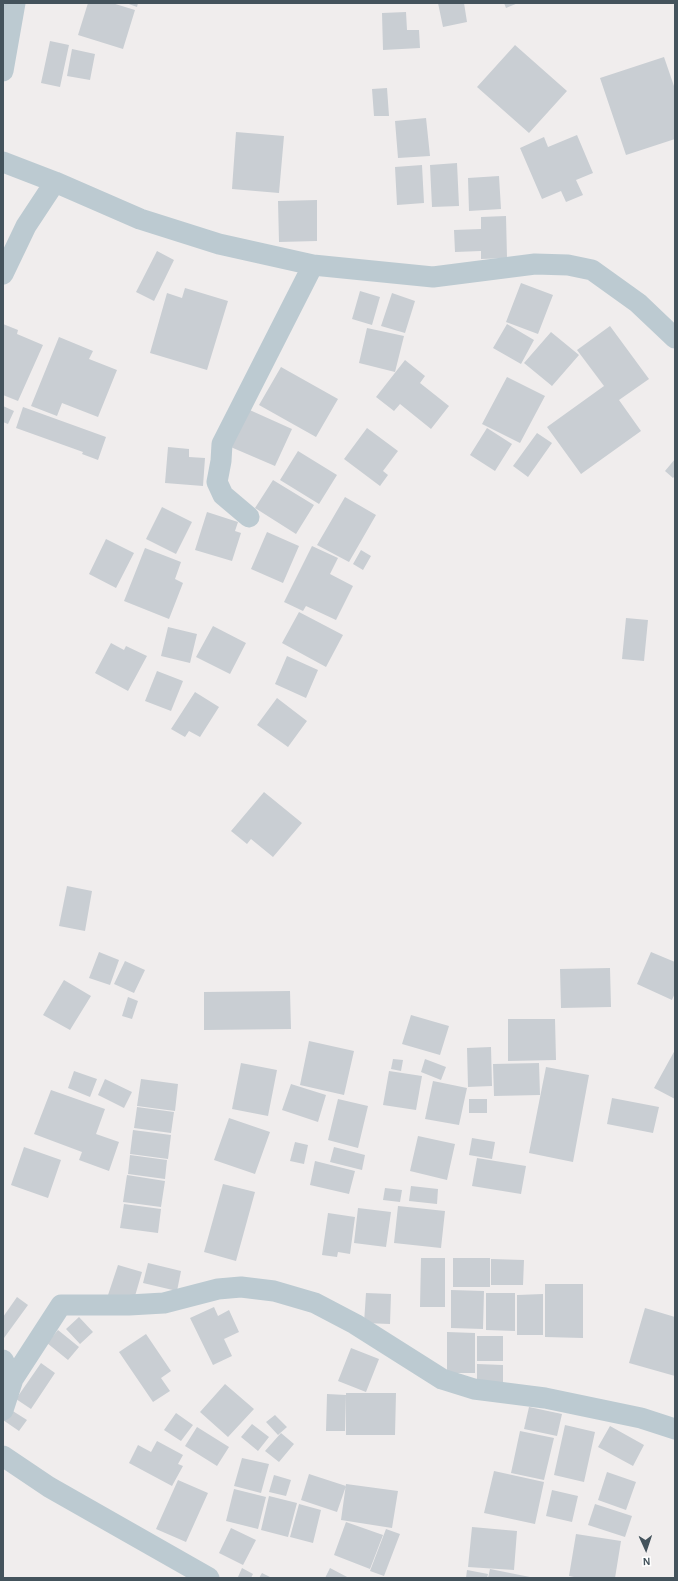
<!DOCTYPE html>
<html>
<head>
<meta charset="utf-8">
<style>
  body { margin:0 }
  #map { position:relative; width:678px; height:1581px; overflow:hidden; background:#f0eded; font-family:"Alegreya Sans",sans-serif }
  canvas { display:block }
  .frame { position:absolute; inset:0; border:4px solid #44535c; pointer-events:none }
  .north { position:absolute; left:626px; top:1529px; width:40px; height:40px; -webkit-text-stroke:3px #fff; paint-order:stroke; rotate:177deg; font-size:11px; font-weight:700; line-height:16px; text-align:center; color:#44535c }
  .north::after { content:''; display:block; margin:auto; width:14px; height:18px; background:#44535c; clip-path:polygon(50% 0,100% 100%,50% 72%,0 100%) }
</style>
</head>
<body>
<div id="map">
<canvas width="678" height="1581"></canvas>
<div class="frame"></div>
<div class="north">N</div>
</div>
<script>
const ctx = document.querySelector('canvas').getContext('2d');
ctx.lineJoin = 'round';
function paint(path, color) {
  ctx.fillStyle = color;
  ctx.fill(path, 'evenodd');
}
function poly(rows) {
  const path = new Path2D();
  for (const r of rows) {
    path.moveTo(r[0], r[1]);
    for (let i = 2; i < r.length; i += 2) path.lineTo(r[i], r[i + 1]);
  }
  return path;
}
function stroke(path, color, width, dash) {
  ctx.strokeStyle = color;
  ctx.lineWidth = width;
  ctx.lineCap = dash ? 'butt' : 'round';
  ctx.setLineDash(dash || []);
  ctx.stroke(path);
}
paint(poly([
  [88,3,112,3,135,10,123,49,78,35],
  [126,3,138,3,137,7],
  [438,3,464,3,467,22,443,27],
  [504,3,518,3,506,8],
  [406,12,407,30,419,30,420,48,383,50,382,13],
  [50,41,69,45,60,87,41,83],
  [515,45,567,91,529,133,477,87],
  [72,49,95,54,90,80,67,76],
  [664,57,675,89,675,139,626,155,600,78],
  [387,88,389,116,374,116,372,89],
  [426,118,430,156,398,158,395,121],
  [236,132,284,136,279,193,232,189],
  [577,135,593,173,576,180,583,195,566,202,561,191,542,199,520,148,544,137,548,147],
  [457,163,459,206,432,207,430,165],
  [422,165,424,203,397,205,395,167],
  [499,176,501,209,469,211,468,178],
  [317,200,317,241,279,242,278,201],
  [506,216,507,258,481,259,481,251,455,252,454,230,481,229,481,217],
  [157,251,174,260,154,301,136,292],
  [521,283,553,295,538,334,506,322],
  [185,288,228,301,207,370,150,353,167,293,182,298],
  [360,291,380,297,372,325,352,319],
  [392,293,415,301,405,333,381,326],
  [3,324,18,330,17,334,43,345,18,401,3,395],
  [507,324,534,340,521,364,493,348],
  [610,326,649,379,619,400,641,431,581,474,547,427,604,386,577,350],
  [367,328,404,336,395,372,359,363],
  [551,332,579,355,552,386,524,363],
  [59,337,93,351,89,359,117,370,98,417,62,403,57,416,31,406],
  [405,360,425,376,420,383,449,406,431,429,400,404,394,411,376,397],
  [281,367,338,399,316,437,259,405],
  [507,377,545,396,520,443,482,424],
  [3,406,14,411,8,424,3,422],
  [23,407,106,437,98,460,82,454,83,452,16,428],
  [243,407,292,429,275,466,226,445],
  [367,428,398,451,383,471,388,475,380,486,344,459],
  [487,428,512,444,495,471,470,455],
  [537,433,552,443,528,477,513,466],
  [168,447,189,449,189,457,205,458,203,486,165,483],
  [298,451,337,475,319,504,280,480],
  [675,459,675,476,673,478,665,471],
  [273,480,314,505,296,534,255,508],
  [345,497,376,515,349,562,317,545],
  [162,507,192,522,176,554,146,539],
  [207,512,238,522,235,531,241,533,232,561,195,550],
  [267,532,299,546,283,583,251,569],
  [106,539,134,553,116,588,89,574],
  [312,546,338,558,330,574,353,586,336,620,306,606,303,611,284,602],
  [145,548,181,562,175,579,183,583,169,619,124,601],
  [361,550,371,556,363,570,353,564],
  [299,612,343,635,326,667,282,643],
  [626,618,648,620,644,661,622,659],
  [213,626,246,643,230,674,196,657],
  [168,627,197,634,190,663,161,656],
  [111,643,124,650,126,646,147,656,128,691,95,673],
  [287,656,318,670,306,698,275,684],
  [157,671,183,681,171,711,145,701],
  [195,692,219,707,200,737,189,731,185,737,171,729],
  [277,698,307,721,288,747,257,725],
  [264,792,302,823,273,857,251,839,247,844,231,831],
  [67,886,92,891,85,931,59,926],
  [99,952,119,960,110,985,89,978],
  [651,952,675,962,675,993,672,1000,637,984],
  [125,961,145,970,134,993,114,984],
  [610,968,611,1007,561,1008,560,969],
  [64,980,91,996,70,1030,43,1015],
  [290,991,291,1029,204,1030,204,992],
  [128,997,138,1001,132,1019,122,1016],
  [411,1015,449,1026,440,1055,402,1044],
  [508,1019,555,1019,556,1060,508,1061],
  [309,1041,354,1051,344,1095,300,1085],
  [491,1047,492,1086,468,1087,467,1048],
  [675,1050,675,1099,654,1088],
  [393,1059,403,1060,401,1071,391,1069],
  [425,1059,446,1067,441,1080,421,1072],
  [241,1063,277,1070,268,1116,232,1109],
  [539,1063,540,1095,494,1096,493,1064],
  [546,1067,589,1075,573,1162,529,1153],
  [74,1071,97,1079,90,1097,68,1088],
  [389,1071,422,1076,416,1110,383,1105],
  [105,1079,132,1092,124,1108,98,1095],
  [141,1079,178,1084,175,1111,137,1106],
  [433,1081,467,1088,459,1125,425,1119],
  [291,1084,326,1095,318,1122,282,1110],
  [51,1090,105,1109,96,1134,119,1142,109,1171,79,1160,82,1152,34,1134],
  [612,1098,659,1107,653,1133,607,1124],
  [338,1099,368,1106,358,1148,328,1140],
  [469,1099,487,1099,487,1113,469,1113],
  [137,1107,174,1112,171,1133,134,1128],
  [229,1118,270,1132,255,1174,214,1160],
  [133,1130,171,1135,168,1159,130,1154],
  [418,1136,455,1144,447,1180,410,1171],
  [472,1138,495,1142,492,1159,469,1155],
  [295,1142,308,1145,304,1164,290,1161],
  [24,1147,61,1160,48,1198,11,1185],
  [334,1147,365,1155,362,1170,330,1162],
  [130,1155,167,1160,165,1179,128,1174],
  [477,1158,526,1166,521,1194,472,1186],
  [315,1161,355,1171,349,1194,310,1185],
  [127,1175,165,1181,161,1207,123,1202],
  [223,1184,255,1192,236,1261,204,1252],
  [411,1186,438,1189,437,1204,409,1201],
  [385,1188,402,1190,400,1202,383,1200],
  [124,1204,161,1209,158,1233,120,1228],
  [398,1206,445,1211,441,1248,394,1243],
  [358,1208,391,1212,386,1247,354,1243],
  [328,1213,355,1217,350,1254,338,1252,337,1257,322,1255],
  [421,1258,445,1258,445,1307,420,1307],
  [453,1258,490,1258,490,1287,453,1287],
  [491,1259,524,1260,523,1285,491,1285],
  [148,1263,181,1271,177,1291,143,1283],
  [118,1265,142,1272,133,1303,108,1295],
  [545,1284,583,1284,583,1338,545,1337],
  [451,1290,484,1291,483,1329,451,1328],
  [366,1293,391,1294,390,1324,364,1323],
  [486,1293,515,1293,515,1331,486,1330],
  [543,1294,543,1335,517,1335,517,1295],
  [17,1297,28,1305,4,1338,3,1317],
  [214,1307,218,1316,229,1310,239,1332,224,1339,232,1356,213,1365,190,1318],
  [645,1308,675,1317,675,1376,629,1363],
  [79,1317,93,1332,80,1344,66,1329],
  [58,1330,79,1347,68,1360,47,1343],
  [447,1332,475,1333,475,1373,447,1373],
  [146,1334,171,1371,161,1378,170,1391,153,1402,119,1352],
  [477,1336,503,1336,503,1361,477,1361],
  [351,1348,379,1359,366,1392,338,1381],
  [41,1363,55,1373,31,1409,16,1399],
  [477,1364,503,1365,503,1382,477,1382],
  [225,1384,254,1409,228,1437,200,1412],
  [346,1393,396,1393,395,1435,346,1435],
  [327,1394,346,1395,345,1431,326,1431],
  [529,1407,562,1414,557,1436,524,1429],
  [8,1408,27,1420,19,1431,3,1420,3,1416],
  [176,1413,193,1425,181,1441,164,1430],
  [275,1415,287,1427,278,1435,266,1422],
  [252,1424,269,1437,258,1451,241,1437],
  [565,1425,595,1432,584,1482,554,1475],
  [610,1426,644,1445,633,1466,598,1447],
  [197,1427,229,1447,217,1466,185,1446],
  [520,1431,554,1438,544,1480,511,1473],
  [281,1433,294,1444,279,1462,265,1451],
  [157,1441,183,1455,178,1464,183,1466,172,1486,129,1463,138,1445,151,1452],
  [242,1458,269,1464,261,1493,234,1486],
  [494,1471,544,1482,535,1524,484,1513],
  [607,1472,636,1482,626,1510,598,1500],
  [309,1474,346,1486,337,1512,301,1500],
  [274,1475,291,1480,286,1496,269,1492],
  [178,1480,208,1493,186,1542,156,1529],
  [346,1484,398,1491,392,1528,341,1520],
  [234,1489,266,1497,258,1529,226,1521],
  [552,1490,578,1496,572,1522,546,1516],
  [269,1496,297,1503,288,1537,261,1530],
  [299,1504,321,1510,313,1543,290,1537],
  [595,1504,632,1516,625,1537,588,1525],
  [346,1522,383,1535,370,1569,334,1555],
  [472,1527,517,1531,514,1570,468,1567],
  [231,1528,256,1540,243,1565,219,1553],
  [386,1529,400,1534,384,1576,370,1571],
  [576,1534,621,1541,615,1578,579,1578,569,1576],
  [242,1568,253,1574,251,1578,238,1577],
  [330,1568,349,1578,325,1578],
  [490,1569,530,1577,530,1578,488,1578],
  [467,1570,488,1574,487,1578,466,1578],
  [262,1573,272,1578,259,1578]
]), '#c9ced3');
stroke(poly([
  [3,71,15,3],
  [3,162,55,182,140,219,219,244,313,265,433,277,535,264,568,265,592,270,638,303,675,338],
  [3,274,26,226,55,182],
  [249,517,223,495,217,482,221,461,222,444,313,265],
  [3,1360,13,1379],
  [3,1410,13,1379,61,1305,129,1305,164,1303,218,1289,241,1287,274,1291,315,1303,355,1324,442,1379,474,1389,545,1398,641,1418,675,1429],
  [3,1456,49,1487,209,1578]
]), '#bccad1', 21);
</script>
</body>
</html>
